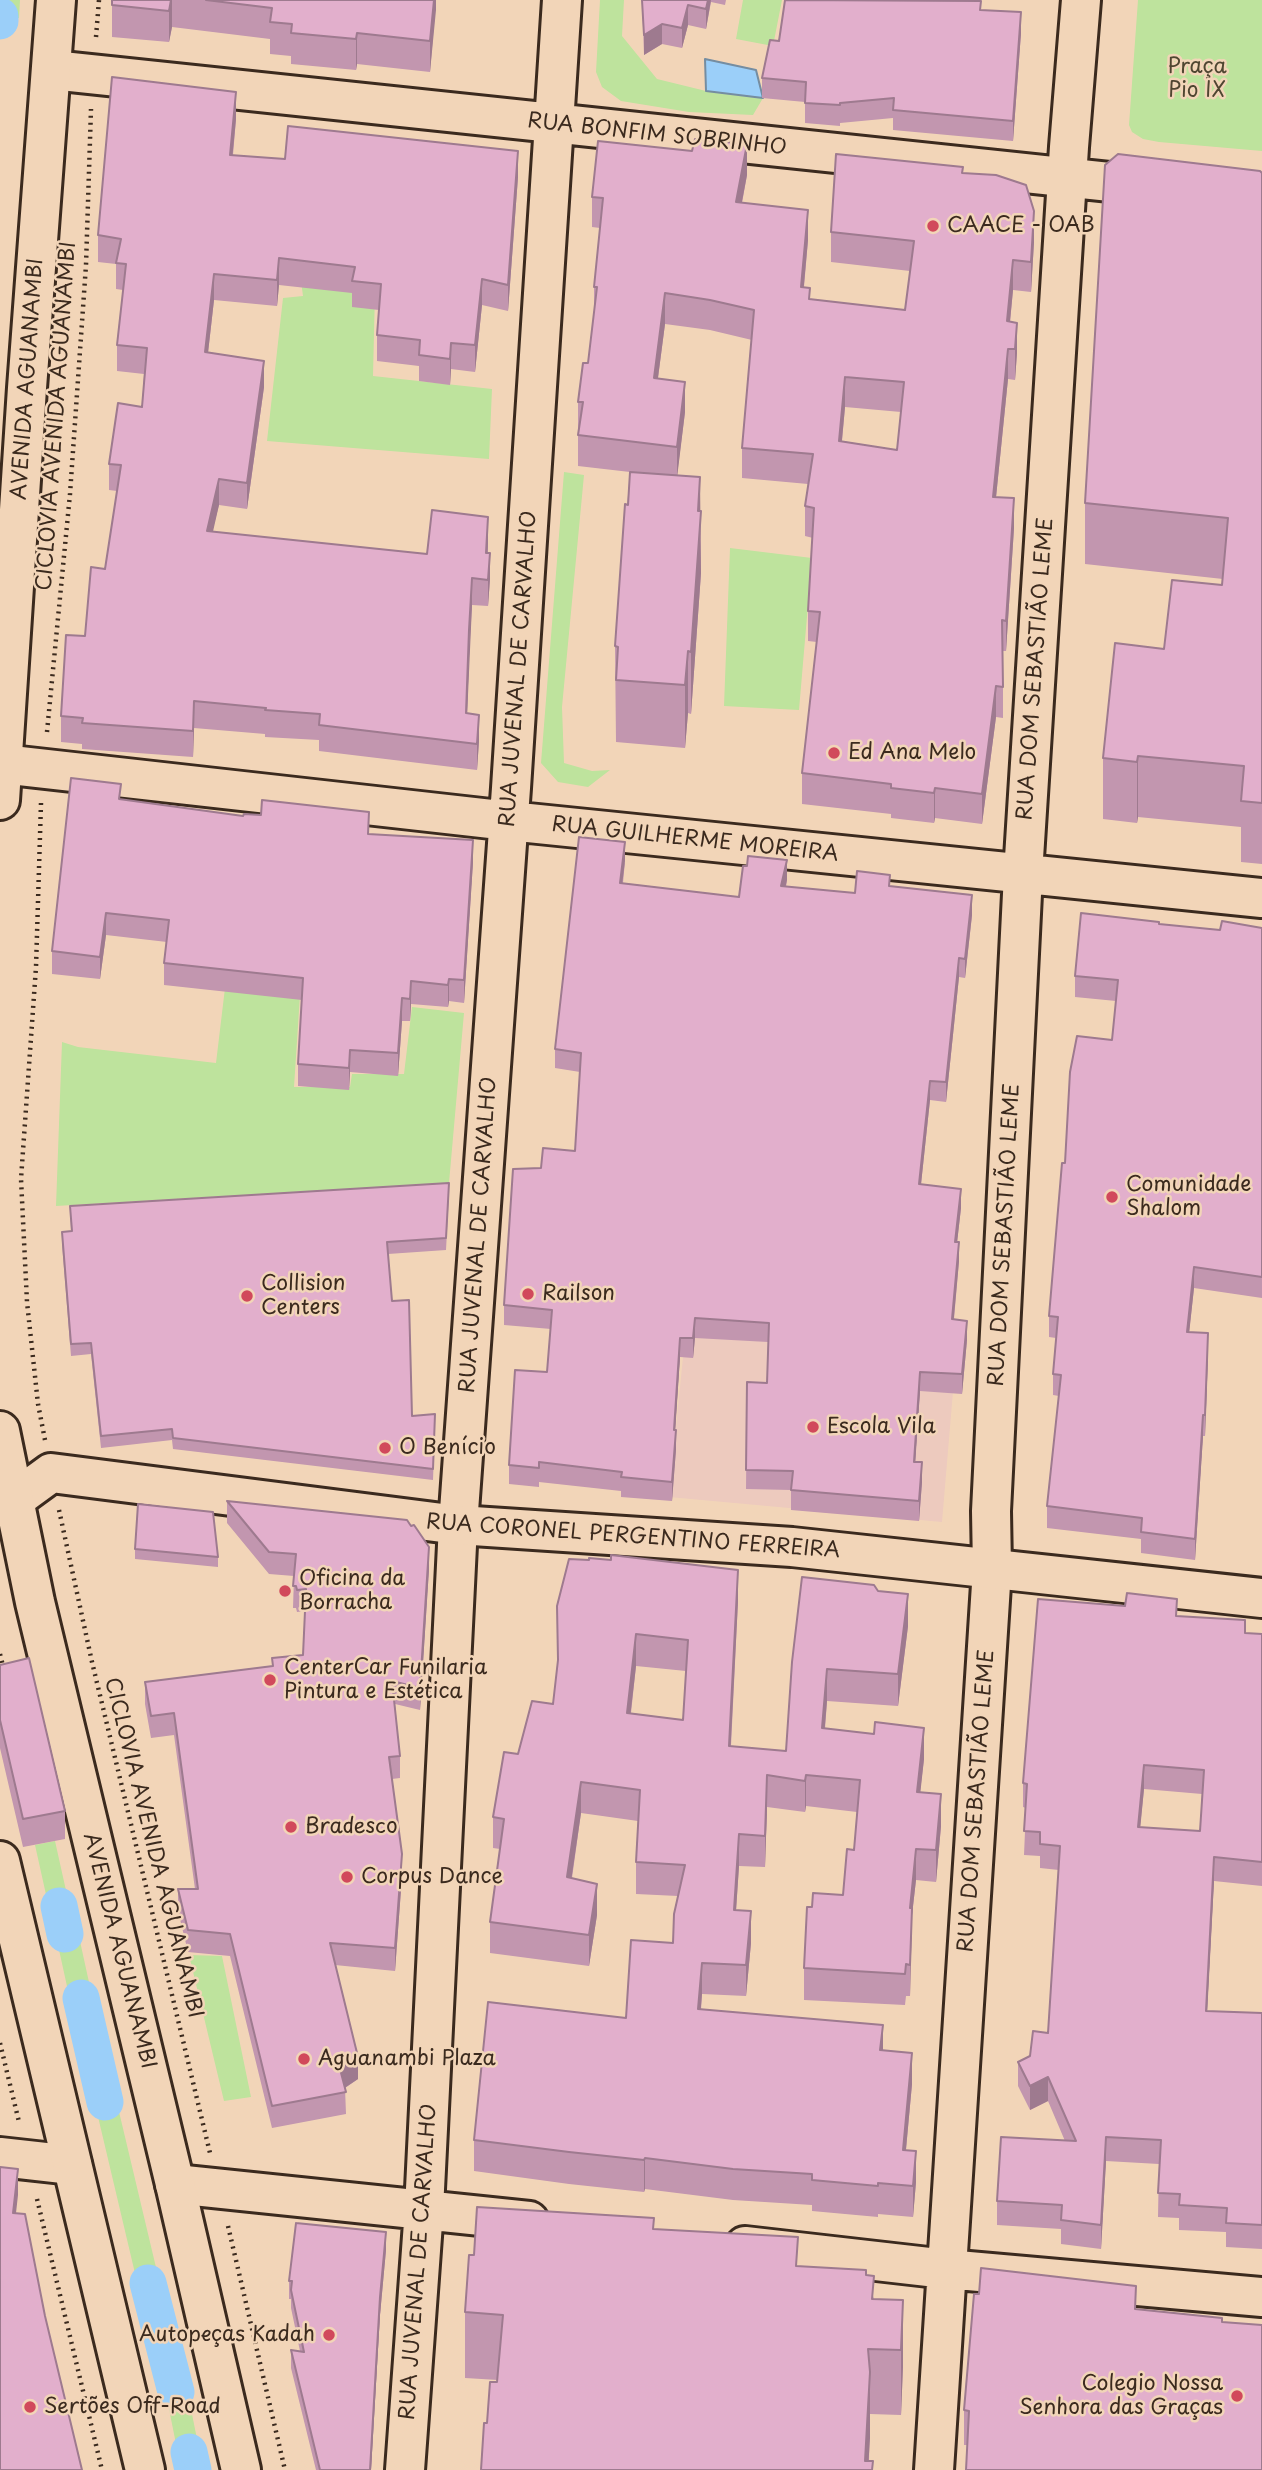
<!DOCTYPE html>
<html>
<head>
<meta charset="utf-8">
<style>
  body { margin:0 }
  canvas { display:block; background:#f2d5b8 }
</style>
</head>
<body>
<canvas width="1262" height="2470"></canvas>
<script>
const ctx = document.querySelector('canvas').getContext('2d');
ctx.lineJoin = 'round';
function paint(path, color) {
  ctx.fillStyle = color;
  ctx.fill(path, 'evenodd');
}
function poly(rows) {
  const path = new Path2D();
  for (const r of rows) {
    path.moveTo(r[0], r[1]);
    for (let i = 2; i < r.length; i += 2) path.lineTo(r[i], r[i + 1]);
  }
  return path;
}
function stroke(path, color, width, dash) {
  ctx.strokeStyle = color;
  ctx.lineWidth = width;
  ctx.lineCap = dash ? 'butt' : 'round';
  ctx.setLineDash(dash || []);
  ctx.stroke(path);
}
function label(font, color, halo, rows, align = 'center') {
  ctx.font = font + ' "Playpen Sans",sans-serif';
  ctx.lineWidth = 5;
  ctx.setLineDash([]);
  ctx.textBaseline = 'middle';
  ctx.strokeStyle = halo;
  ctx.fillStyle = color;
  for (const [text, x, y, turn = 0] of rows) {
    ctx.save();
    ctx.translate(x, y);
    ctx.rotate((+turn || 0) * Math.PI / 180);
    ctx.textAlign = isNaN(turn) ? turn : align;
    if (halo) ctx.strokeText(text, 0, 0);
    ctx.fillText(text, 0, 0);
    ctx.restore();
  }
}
paint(poly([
  [686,1327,956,1356,942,1522,669,1497]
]), '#edcabe');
paint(poly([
  [0,0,20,0,19,18,0,16],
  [600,0,624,0,622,36,657,79,706,91,763,98,753,115,689,112,621,101,602,87,596,72],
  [743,0,782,0,773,46,736,39],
  [1138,0,1262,0,1262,151,1159,142,1143,139,1132,132,1129,125],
  [301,281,375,291,373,376,492,389,489,459,267,441,283,298,303,296],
  [564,472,584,475,562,707,564,763,592,771,610,770,588,787,558,782,541,763],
  [730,548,812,558,799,710,724,706],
  [225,988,300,995,294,1087,350,1087,352,1074,404,1074,412,1007,464,1013,449,1183,56,1206,62,1042,78,1047,216,1063],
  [55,1841,69,1904,49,1908,35,1845],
  [78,1932,92,1996,70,2000,56,1936],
  [189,1955,222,1956,251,2097,224,2101],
  [116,2099,159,2280,138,2286,95,2104],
  [187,2389,199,2449,178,2454,166,2394]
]), '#bee39d');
const water = poly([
  [705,59,756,70,763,98,706,91,705,59]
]);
paint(water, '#9bcff9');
stroke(water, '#758da1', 2);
stroke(poly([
  [0,21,0,16],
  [59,1906,65,1934],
  [81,1998,105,2102],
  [148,2283,176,2392],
  [189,2452,193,2470]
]), '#9bcff9', 37);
const minor = poly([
  [52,70,1262,198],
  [2,764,509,821,1262,898],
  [0,2157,72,2165],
  [175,2184,529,2221],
  [745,2246,946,2269,1262,2297],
  [405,2470,424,2209,458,1525,511,788,562,0],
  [934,2470,992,1569,991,1511,1023,874,1069,147,1081,0]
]);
const tertiary = poly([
  [14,1500,51,1473,458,1525,792,1547,1262,1598]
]);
const primary = poly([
  [0,800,27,388,56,0],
  [0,1431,35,1602,175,2184,241,2470],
  [0,1861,145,2470]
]);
stroke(minor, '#3b2a1e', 44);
stroke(tertiary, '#3b2a1e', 44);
stroke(primary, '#3b2a1e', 44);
stroke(poly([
  [96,37,99,0],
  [47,732,70,494,86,265,91,109],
  [41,803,36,967,21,1179,27,1302,38,1404,45,1440],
  [59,1510,92,1662,210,2153],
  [0,1654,4,1670],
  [0,2043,19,2122],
  [37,2199,102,2470],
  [228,2226,285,2470]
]), '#3b2a1e', 4.5, [2, 5]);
stroke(minor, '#f2d5b8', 38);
stroke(tertiary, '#f2d5b8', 38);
stroke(primary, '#f2d5b8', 38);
paint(poly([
  [112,0,436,0,430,72,357,64,356,70,291,64,291,56,270,54,270,39,172,27,169,42,112,37],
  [642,0,726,0,725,5,711,2,706,29,688,25,682,48,662,44,644,55],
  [981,10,1021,33,1013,141,893,130,893,118,840,123,840,126,805,123,805,102,762,98,762,78,779,41],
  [236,119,233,155,518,177,508,311,482,305,475,372,451,369,450,385,419,381,419,366,377,361,377,335,379,310,352,307,352,293,279,285,277,306,214,300,208,353,264,387,247,509,219,505,212,532,427,554,488,543,488,553,490,579,488,606,472,605,469,656,467,714,479,741,477,770,319,751,319,740,265,737,265,734,194,728,193,757,82,749,82,744,61,742,61,716,105,569,117,491,109,490,109,464,142,407,144,374,117,371,117,345,123,290,116,289,116,264,98,262,98,235],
  [963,173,1034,242,1031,292,1013,290,1010,322,1017,353,1015,380,1008,379,996,497,1014,528,1006,651,1003,651,1003,718,996,717,982,824,935,818,934,823,891,818,891,814,802,804,802,773,817,642,808,641,808,611,813,538,805,536,805,506,808,484,742,478,742,448,752,340,710,330,665,324,658,378,685,412,677,475,700,511,701,573,691,714,688,713,685,748,616,742,615,646,630,472,578,466,578,402,588,363,594,311,594,287,600,228,592,227,592,197,747,175,742,203,808,240,804,287,810,299,905,310,910,271,831,262,831,232],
  [845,407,901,412,897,450,842,441],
  [1262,173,1262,864,1241,862,1241,827,1138,817,1137,823,1103,819,1103,758,1164,649,1222,585,1223,579,1085,564,1085,503],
  [121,800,369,834,473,862,464,1003,449,1001,448,1007,411,1004,410,1021,402,1021,398,1076,350,1072,349,1090,298,1086,298,1064,302,1000,164,985,164,963,167,942,106,935,100,979,52,974,52,951],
  [625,861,623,883,739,897,787,880,786,887,855,893,890,886,972,915,965,978,959,977,946,1102,930,1100,921,1184,961,1208,957,1242,959,1261,954,1319,967,1340,962,1394,920,1391,915,1462,922,1482,919,1521,791,1510,791,1490,746,1489,747,1382,767,1383,768,1342,695,1338,693,1358,680,1357,675,1430,676,1449,672,1501,621,1497,621,1491,539,1482,539,1487,509,1484,509,1465,547,1372,551,1329,504,1325,504,1305,541,1168,575,1151,580,1072,555,1068,555,1049],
  [1262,928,1262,1298,1194,1288,1189,1332,1208,1355,1205,1436,1203,1436,1195,1560,1141,1553,1141,1539,1047,1528,1047,1506,1059,1396,1053,1395,1053,1374,1056,1338,1049,1337,1049,1316,1065,1163,1112,1040,1116,1001,1075,997,1075,976,1220,930],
  [449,1194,446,1250,388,1254,392,1301,412,1416,435,1426,433,1480,173,1449,172,1440,101,1448,91,1354,71,1356,62,1244,62,1232,71,1231,70,1206],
  [227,1501,429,1569,420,1710,395,1704,400,1756,400,1778,392,1779,402,1876,395,1971,335,1965,358,2079,345,2088,346,2114,272,2128,230,1956,188,1952,178,1911,178,1889,195,1889,174,1735,151,1738,145,1704,145,1682,272,1666,303,1655,305,1611,297,1612,296,1608,293,1608,294,1576,269,1574,227,1523],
  [135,1549,218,1557,218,1567,135,1559],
  [878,1591,908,1626,898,1706,827,1701,825,1729,924,1759,920,1792,941,1826,936,1882,916,1880,912,1915,910,1996,906,1996,905,2005,804,2000,804,1968,812,1907,843,1895,854,1850,857,1812,806,1806,805,1812,767,1807,765,1867,739,1866,736,1910,751,1943,746,1996,702,1994,701,2010,883,2050,912,2084,906,2150,916,2182,913,2217,878,2214,878,2217,812,2211,812,2205,733,2200,645,2189,644,2192,569,2184,474,2171,474,2140,626,2018,673,1943,678,1896,636,1894,636,1862,638,1821,581,1813,572,1878,597,1915,589,1966,490,1953,490,1922,500,1849,493,1848,493,1817,518,1754,553,1704,557,1666,557,1606,738,1601,731,1746,786,1751,792,1662],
  [636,1666,686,1671,683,1720,631,1713],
  [1177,1616,1245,1633,1262,1634,1262,1886,1214,1881,1207,2011,1262,2013,1262,2249,1226,2247,1226,2232,1179,2230,1179,2218,1158,2217,1159,2164,1106,2161,1101,2249,1061,2244,1061,2229,997,2225,997,2201,1065,2141,1048,2101,1030,2110,1018,2086,1018,2062,1030,2056,1048,2033,1059,1870,1040,1868,1040,1856,1024,1855,1026,1808,1023,1807,1023,1783],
  [1144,1789,1202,1794,1200,1831,1140,1827],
  [0,1665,65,1811,65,1839,23,1847,0,1748],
  [654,2229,798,2266,866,2275,874,2299,903,2300,903,2366,901,2415,870,2414,869,2461,873,2470,487,2423,498,2380,465,2378,465,2312,474,2255],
  [386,2250,380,2315,371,2470,316,2470,291,2368,291,2350,300,2351,291,2308,291,2299,289,2299,289,2281],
  [1136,2309,1222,2322,967,2445,964,2445,964,2410]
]), '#c296af');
paint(poly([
  [171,0,172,0,172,27,169,42,169,11],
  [434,0,436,0,436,10,430,72,430,41],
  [708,0,711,0,706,29,706,9],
  [688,5,688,25,682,48,682,28],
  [1021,12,1021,33,1013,141,1013,121],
  [662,24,662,44,644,55,644,35],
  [357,33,357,64,356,70,356,39],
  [236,92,236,119,230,181,230,155],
  [747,144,747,175,736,233,736,202],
  [518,151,518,177,508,311,508,285],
  [808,210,808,240,801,317,801,287],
  [1034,211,1034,242,1031,292,1031,262],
  [279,258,279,285,277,306,277,280],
  [1013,260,1013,290,1007,352,1007,321],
  [214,274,214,300,205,379,205,352],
  [482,279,482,305,475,372,475,345],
  [665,293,665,324,654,408,654,378],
  [1017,323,1017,353,1015,380,1015,349],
  [451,343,451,369,450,385,450,359],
  [1008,349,1008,379,993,527,993,497],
  [264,361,264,387,247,509,247,483],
  [845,377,845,407,839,471,839,441],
  [685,382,685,412,677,478,677,447],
  [700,477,701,573,691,714,691,652],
  [219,479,219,505,207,558,207,531],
  [1014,498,1014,528,1006,651,1006,621],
  [488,517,488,543,486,579,486,553],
  [490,553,490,579,488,606,488,580],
  [472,578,472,605,466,740,466,713],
  [688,651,688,713,685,748,685,685],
  [996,686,996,717,982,824,982,794],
  [194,701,194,728,193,757,193,731],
  [479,715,479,741,477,770,477,744],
  [1138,756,1138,817,1137,823,1137,762],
  [935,788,935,818,934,823,934,793],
  [473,840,473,862,464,1003,464,980],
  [625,842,625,861,620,902,620,883],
  [787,860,787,880,781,906,781,886],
  [972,895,972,915,965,978,965,959],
  [106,913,106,935,100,979,100,957],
  [959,958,959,977,946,1102,946,1082],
  [449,979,449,1001,448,1007,448,985],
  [411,981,411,1004,410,1021,410,999],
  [402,998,402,1021,398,1076,398,1053],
  [350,1050,350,1072,349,1090,349,1068],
  [930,1081,930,1100,919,1203,919,1184],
  [961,1189,961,1208,955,1261,955,1242],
  [959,1242,959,1261,952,1338,952,1319],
  [1194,1267,1194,1288,1187,1353,1187,1332],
  [695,1318,695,1338,693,1358,693,1338],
  [967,1321,967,1340,962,1394,962,1374],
  [1208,1333,1208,1355,1205,1436,1205,1415],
  [680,1338,680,1357,674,1449,674,1430],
  [920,1372,920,1391,914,1481,914,1462],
  [1203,1415,1203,1436,1195,1560,1195,1539],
  [676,1430,676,1449,672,1501,672,1482],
  [922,1462,922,1482,919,1521,919,1501],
  [429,1547,429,1569,420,1710,420,1688],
  [738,1570,738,1601,729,1778,729,1746],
  [908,1594,908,1626,898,1706,898,1674],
  [636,1634,636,1666,627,1744,627,1713],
  [827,1669,827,1701,822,1760,822,1728],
  [924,1728,924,1759,917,1823,917,1792],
  [1144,1765,1144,1789,1138,1851,1138,1827],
  [767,1775,767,1807,765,1867,765,1836],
  [806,1775,806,1806,805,1812,805,1781],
  [581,1782,581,1813,567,1909,567,1877],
  [941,1794,941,1826,936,1882,936,1850],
  [739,1834,739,1866,734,1941,734,1910],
  [916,1849,916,1880,912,1915,910,1996,910,1908],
  [402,1854,402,1876,395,1971,395,1948],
  [1214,1857,1214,1881,1206,2035,1206,2011],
  [597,1884,597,1915,589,1966,589,1935],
  [751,1911,751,1943,746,1996,746,1965],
  [702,1963,702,1994,698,2041,698,2009],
  [883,2025,883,2056,880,2050],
  [912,2053,912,2084,903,2181,903,2150],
  [358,2057,358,2079,340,2091,340,2069],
  [1048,2077,1048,2101,1030,2110,1030,2086],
  [1106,2137,1106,2161,1101,2249,1101,2225],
  [916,2151,916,2182,913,2217,913,2186],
  [645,2158,645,2189,644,2192,644,2160],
  [18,2169,18,2195,13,2240,13,2213],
  [386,2232,386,2250,380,2315,371,2470,370,2470,380,2297],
  [903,2300,903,2366,901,2415,901,2350],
  [870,2372,870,2438,868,2470,865,2470]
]), '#9e7a8f');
const building = poly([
  [112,0,171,0,169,11,112,5,112,0],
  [206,0,434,0,430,41,357,33,356,39,291,33,292,24,270,22,272,8,206,0],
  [642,0,708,0,706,9,688,5,682,28,662,24,644,35,642,0],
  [785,0,981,1,980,10,1021,12,1013,121,893,110,894,98,840,103,840,105,805,103,806,82,762,78,770,40,779,41,785,0],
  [112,77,236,92,230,155,285,159,288,126,518,151,508,285,482,279,475,345,451,343,450,359,419,355,420,340,377,335,381,284,352,281,355,267,279,258,277,280,214,274,205,352,264,361,247,483,219,479,207,531,427,554,432,510,488,517,486,553,490,553,488,580,472,578,469,630,466,713,479,715,477,744,319,725,320,714,265,710,266,708,194,701,193,731,82,723,83,718,61,716,66,635,85,636,91,567,105,569,121,465,109,464,118,403,142,407,147,348,117,345,126,264,116,263,121,239,98,235,112,77],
  [695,139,747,144,736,202,808,210,801,287,810,288,809,299,905,310,914,241,831,232,836,154,963,167,962,173,996,175,1026,185,1034,211,1031,262,1013,260,1007,321,1017,323,1015,349,1008,349,993,497,1014,498,1006,621,1002,620,1003,687,996,686,982,794,935,788,934,793,891,788,891,784,802,773,820,612,808,611,814,508,805,506,813,454,742,448,754,310,710,300,665,293,654,378,685,382,677,447,578,435,583,402,578,402,583,363,588,363,597,287,594,287,603,198,592,197,598,141,692,151,695,139],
  [845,377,904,382,897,450,839,441,845,377],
  [1118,154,1260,171,1262,173,1262,803,1241,801,1244,766,1138,756,1137,762,1103,758,1115,643,1164,649,1172,580,1222,585,1228,518,1085,503,1105,165,1118,154],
  [630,472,700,477,698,511,701,511,691,652,688,651,685,685,616,680,618,647,615,646,625,504,628,505,630,472],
  [71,778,121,784,119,799,243,816,244,814,261,815,262,800,369,812,368,834,473,840,464,980,449,979,448,985,411,981,410,999,402,998,398,1053,350,1050,349,1068,298,1064,303,978,164,963,169,920,106,913,100,957,52,951,71,778],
  [579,837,625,842,620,883,739,897,743,866,747,866,748,856,787,860,781,886,855,893,857,871,890,875,889,886,972,895,965,959,959,958,946,1082,930,1081,919,1184,961,1189,955,1242,959,1242,952,1319,967,1321,962,1374,920,1372,914,1462,922,1462,919,1501,791,1490,793,1471,746,1470,747,1382,767,1383,769,1323,695,1318,693,1338,680,1338,674,1430,676,1430,672,1482,621,1477,622,1472,539,1462,539,1468,509,1465,515,1370,547,1372,552,1310,504,1305,513,1169,541,1168,543,1148,575,1151,581,1053,555,1049,579,837],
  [1081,913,1159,922,1159,924,1220,930,1222,921,1262,928,1262,1277,1194,1267,1187,1332,1208,1333,1205,1415,1203,1415,1195,1539,1141,1532,1142,1518,1047,1506,1061,1375,1053,1374,1058,1317,1049,1316,1062,1163,1065,1163,1070,1072,1077,1036,1112,1040,1118,980,1075,976,1081,913],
  [449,1183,446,1238,387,1242,392,1301,409,1300,412,1416,435,1414,433,1469,173,1438,172,1429,101,1436,91,1343,71,1344,62,1232,72,1231,70,1206,449,1183],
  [227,1501,407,1520,411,1526,414,1525,429,1547,420,1688,392,1681,400,1756,389,1757,402,1854,395,1948,330,1943,358,2057,340,2069,346,2092,272,2106,230,1934,188,1930,178,1889,198,1889,174,1713,151,1716,145,1682,273,1666,272,1658,303,1655,306,1589,297,1590,296,1586,293,1586,296,1554,269,1552,227,1501],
  [138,1504,213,1512,218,1557,135,1549,138,1504],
  [611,1555,738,1570,729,1746,786,1751,792,1662,802,1577,874,1585,878,1591,908,1594,898,1674,827,1669,822,1728,874,1734,875,1722,924,1728,917,1792,941,1794,936,1850,916,1849,910,1908,912,1908,910,1965,906,1964,905,1974,804,1968,807,1907,812,1907,813,1893,843,1895,847,1849,854,1850,860,1780,806,1775,805,1781,767,1775,765,1836,739,1834,734,1910,751,1911,746,1965,702,1963,698,2009,883,2025,880,2050,912,2053,903,2150,916,2151,913,2186,878,2183,878,2186,812,2180,812,2174,733,2169,645,2158,644,2160,569,2152,474,2140,488,2002,626,2018,631,1940,673,1943,674,1914,685,1865,636,1862,640,1790,581,1782,567,1877,597,1884,589,1935,490,1922,504,1819,493,1817,504,1752,518,1754,532,1701,553,1704,558,1660,557,1606,569,1559,589,1560,589,1558,611,1560,611,1555],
  [636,1634,688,1640,683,1720,627,1713,636,1634],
  [1127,1593,1177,1599,1176,1616,1245,1620,1245,1633,1262,1634,1262,1862,1214,1857,1206,2011,1262,2013,1262,2225,1226,2223,1227,2208,1179,2205,1180,2194,1158,2193,1161,2140,1106,2137,1101,2225,1061,2220,1062,2205,997,2201,1001,2137,1076,2141,1048,2077,1030,2086,1018,2062,1030,2056,1033,2031,1048,2033,1060,1846,1040,1844,1040,1832,1024,1831,1027,1784,1023,1783,1038,1599,1125,1606,1127,1593],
  [1144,1765,1204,1770,1200,1831,1138,1827,1144,1765],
  [29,1658,65,1811,23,1819,0,1720,0,1665,29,1658],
  [0,2167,18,2169,13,2213,25,2214,45,2316,82,2470,0,2470,0,2167],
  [477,2207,654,2218,653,2229,798,2237,796,2266,866,2270,866,2275,874,2276,872,2299,903,2300,901,2350,868,2349,870,2372,865,2461,873,2461,872,2470,481,2470,484,2423,487,2423,490,2382,497,2382,503,2315,465,2312,469,2255,474,2255,477,2207],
  [296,2223,386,2232,380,2297,370,2470,320,2470,291,2350,304,2352,291,2290,292,2281,289,2281,296,2223],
  [981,2268,1136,2286,1135,2309,1222,2318,1222,2322,1262,2325,1262,2470,966,2470,969,2411,964,2410,974,2294,979,2294,981,2268]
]);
paint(building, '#e2afcc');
stroke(building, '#9e7a8f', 2);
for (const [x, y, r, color] of [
  [933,226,7,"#d1495b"],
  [834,753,7,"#d1495b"],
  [1112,1197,7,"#d1495b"],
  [528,1294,7,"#d1495b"],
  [247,1296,7,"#d1495b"],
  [813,1427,7,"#d1495b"],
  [385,1448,7,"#d1495b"],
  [285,1591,7,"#d1495b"],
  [270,1680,7,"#d1495b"],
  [291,1827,7,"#d1495b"],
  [347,1877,7,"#d1495b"],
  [304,2059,7,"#d1495b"],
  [329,2335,7,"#d1495b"],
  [1237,2396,7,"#d1495b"],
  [30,2407,7,"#d1495b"]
]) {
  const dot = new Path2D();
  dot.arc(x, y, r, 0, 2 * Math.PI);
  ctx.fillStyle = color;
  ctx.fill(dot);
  stroke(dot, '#f2d5b8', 2.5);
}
label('21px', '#4f4631', '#f2d5b8', [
  ["Praça",1197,67],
  ["Pio IX",1197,91]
]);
label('21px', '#3b2a1e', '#f2d5b8', [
  ["RUA BONFIM SOBRINHO",657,135,6],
  ["AVENIDA AGUANAMBI",28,379,-86],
  ["CICLOVIA AVENIDA AGUANAMBI",57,416,-86],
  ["RUA JUVENAL DE CARVALHO",519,669,-86],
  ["RUA DOM SEBASTIÃO LEME",1036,669,-86],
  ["RUA GUILHERME MOREIRA",695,840,6],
  ["RUA JUVENAL DE CARVALHO",479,1235,-86],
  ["RUA DOM SEBASTIÃO LEME",1005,1235,-87],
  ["RUA CORONEL PERGENTINO FERREIRA",633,1537,4],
  ["RUA DOM SEBASTIÃO LEME",977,1801,-86],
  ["CICLOVIA AVENIDA AGUANAMBI",153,1848,76],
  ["AVENIDA AGUANAMBI",119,1951,76],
  ["RUA JUVENAL DE CARVALHO",419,2262,-86]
]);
label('21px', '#3b2a1e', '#f2d5b8', [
  ["CAACE - OAB",947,226],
  ["Ed Ana Melo",848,753],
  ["Comunidade",1126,1185],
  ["Shalom",1126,1209],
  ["Collision",261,1284],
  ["Centers",261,1308],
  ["Railson",542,1294],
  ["Escola Vila",827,1427],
  ["O Benício",399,1448],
  ["Oficina da",299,1579],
  ["Borracha",299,1603],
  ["CenterCar Funilaria",284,1668],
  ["Pintura e Estética",284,1692],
  ["Bradesco",305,1827],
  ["Corpus Dance",361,1877],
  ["Aguanambi Plaza",318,2059],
  ["Autopeças Kadah",315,2335,"right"],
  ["Colegio Nossa",1223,2384,"right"],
  ["Senhora das Graças",1223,2408,"right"],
  ["Sertões Off-Road",44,2407]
], 'left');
</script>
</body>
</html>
